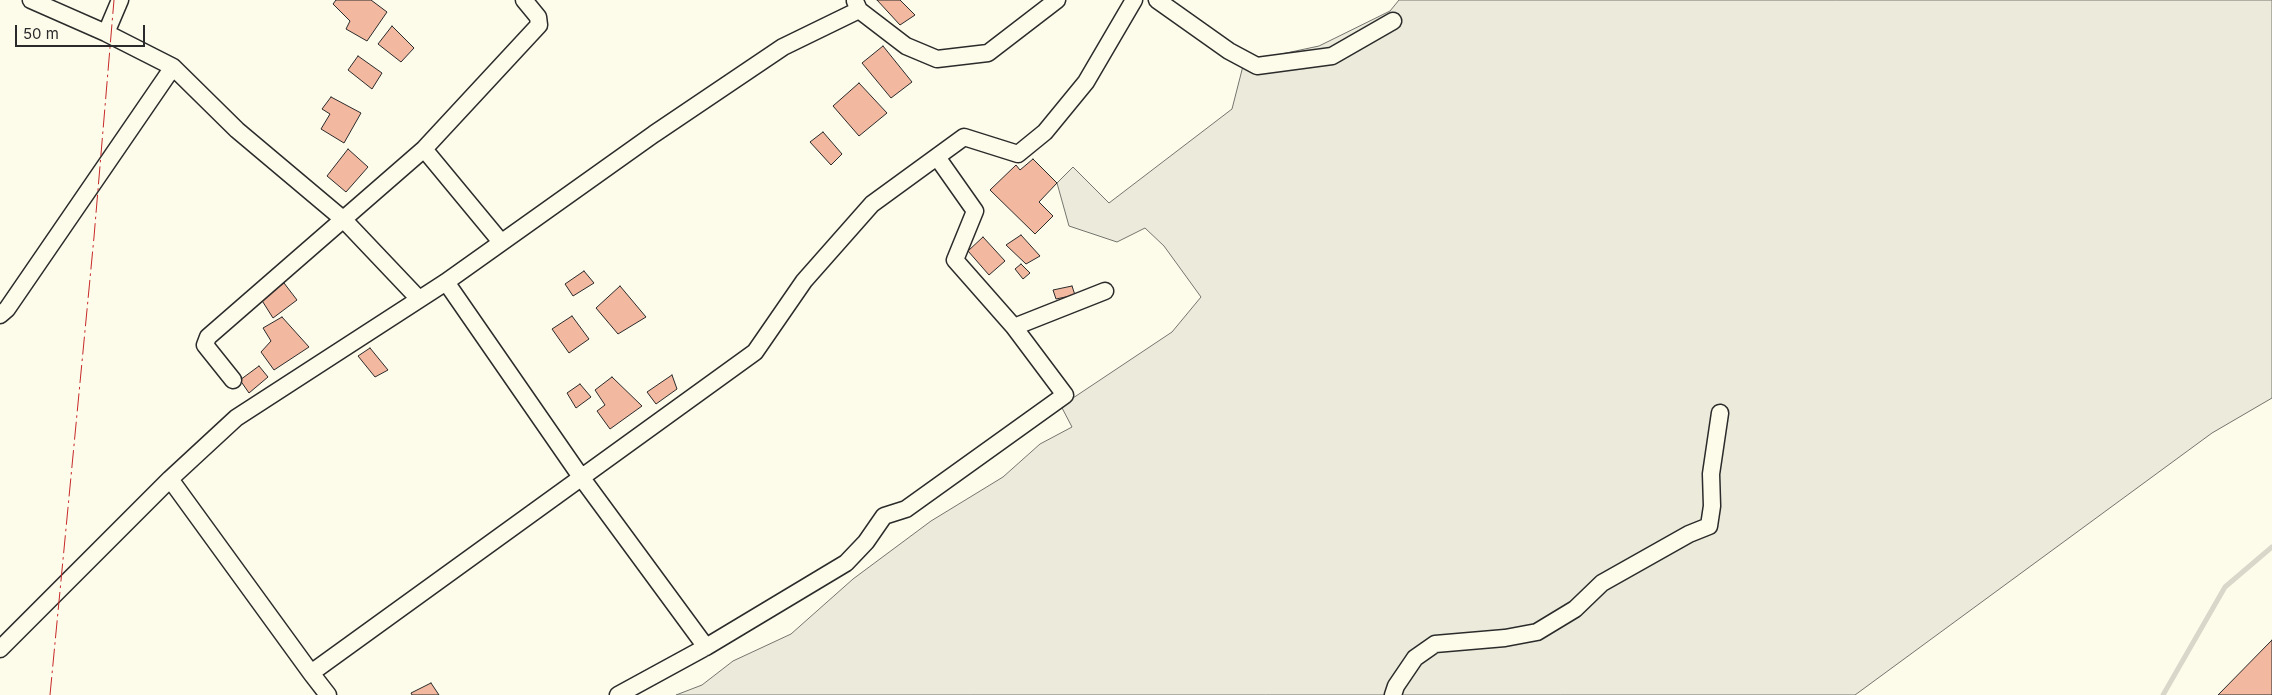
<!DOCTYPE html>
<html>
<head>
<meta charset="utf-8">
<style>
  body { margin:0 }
  #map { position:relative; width:2272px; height:695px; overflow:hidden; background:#fdfbea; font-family:Inter,sans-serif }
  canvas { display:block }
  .scale { position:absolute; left:15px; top:25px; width:130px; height:22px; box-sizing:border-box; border:2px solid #2b2b2b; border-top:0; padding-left:6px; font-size:15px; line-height:18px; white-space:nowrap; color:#2b2b2b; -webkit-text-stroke:4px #fdfbea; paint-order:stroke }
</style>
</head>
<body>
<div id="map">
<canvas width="2272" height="695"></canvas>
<div class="scale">50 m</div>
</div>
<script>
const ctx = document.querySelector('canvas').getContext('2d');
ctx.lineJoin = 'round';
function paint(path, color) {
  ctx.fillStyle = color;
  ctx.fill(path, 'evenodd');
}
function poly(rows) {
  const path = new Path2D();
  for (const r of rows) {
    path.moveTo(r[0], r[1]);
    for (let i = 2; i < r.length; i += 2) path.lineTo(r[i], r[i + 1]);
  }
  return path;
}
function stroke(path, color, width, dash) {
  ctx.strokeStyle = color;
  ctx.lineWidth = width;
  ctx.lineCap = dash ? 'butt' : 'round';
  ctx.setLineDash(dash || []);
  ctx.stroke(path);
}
const green = poly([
  [1399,0,2272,0,2272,398,2212,433,1855,695,676,695,702,685,733,661,791,634,853,579,931,521,1003,477,1040,444,1072,427,1061,406,1172,332,1201,297,1164,246,1145,228,1117,242,1069,226,1057,183,1073,167,1109,203,1232,109,1244,62,1319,46,1390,11,1399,0]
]);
paint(green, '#ecebdb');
stroke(green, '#74746e', 1);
stroke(poly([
  [2163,695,2225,587,2272,547]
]), '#d8d7c9', 5);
const building = poly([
  [336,0,371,0,387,12,367,41,346,29,350,21,333,4,336,0],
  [877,0,900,0,915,15,900,25,877,0],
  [392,26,414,48,401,62,378,44,392,26],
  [883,46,912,82,891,98,862,63,883,46],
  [358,56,382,73,372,89,348,70,358,56],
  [859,83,887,113,859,136,833,106,859,83],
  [331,97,361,113,344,143,321,129,330,114,322,109,331,97],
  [823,132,842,154,831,165,810,142,823,132],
  [348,149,368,167,346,192,327,176,348,149],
  [1033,159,1057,183,1039,202,1053,216,1035,234,990,190,1016,165,1020,170,1033,159],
  [1021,235,1040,256,1026,264,1006,245,1021,235],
  [983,237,1005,261,989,275,968,251,983,237],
  [1021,264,1030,273,1023,279,1015,269,1021,264],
  [584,271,594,283,573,296,565,284,584,271],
  [284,283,297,300,273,318,261,299,284,283],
  [620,286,646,317,618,334,596,308,620,286],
  [1072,286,1075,295,1056,299,1053,290,1072,286],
  [572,316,589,339,569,353,552,329,572,316],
  [282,317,309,347,274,370,261,352,271,341,263,328,282,317],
  [370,348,388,370,375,377,358,356,370,348],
  [259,366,268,377,249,393,240,380,259,366],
  [672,375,677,389,656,404,647,392,672,375],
  [612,377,642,406,610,429,597,411,605,405,595,390,612,377],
  [580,384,591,397,576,408,567,393,580,384],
  [2272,640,2272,695,2218,695,2272,640],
  [431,683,439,695,412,695,411,693,431,683]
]);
paint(building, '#f2b8a0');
stroke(building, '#2b2b2b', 1);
const street = poly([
  [31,0,106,33,173,67,237,130,344,220,419,299],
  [1157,0,1229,51,1257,66,1332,56,1393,21],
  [855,1,859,10,906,46,937,59,988,53,1057,0],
  [106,33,120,0],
  [424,149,501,242],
  [937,157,975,211,955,260,1014,327,1105,291],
  [446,282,581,477,706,647],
  [0,315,7,309,173,67],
  [233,380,205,345,208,337,424,149,539,25,538,17,524,0],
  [170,479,311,673,755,352,804,281,872,204,964,137,1018,154,1045,132,1086,82,1134,0],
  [0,649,170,479,236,418,446,282,654,134,783,47,859,10],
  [311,673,328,695],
  [618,695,706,647,846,563,866,542,884,516,906,509,1065,395,1014,327],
  [1393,695,1396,686,1415,658,1435,644,1505,638,1537,632,1575,609,1602,583,1689,534,1709,526,1712,506,1711,474,1720,413]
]);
stroke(street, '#2b2b2b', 19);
stroke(street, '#fdfbea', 16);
stroke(poly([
  [50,695,94,237,114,0]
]), '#c62828', 1, [18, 4, 2.5, 4]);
</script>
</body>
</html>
